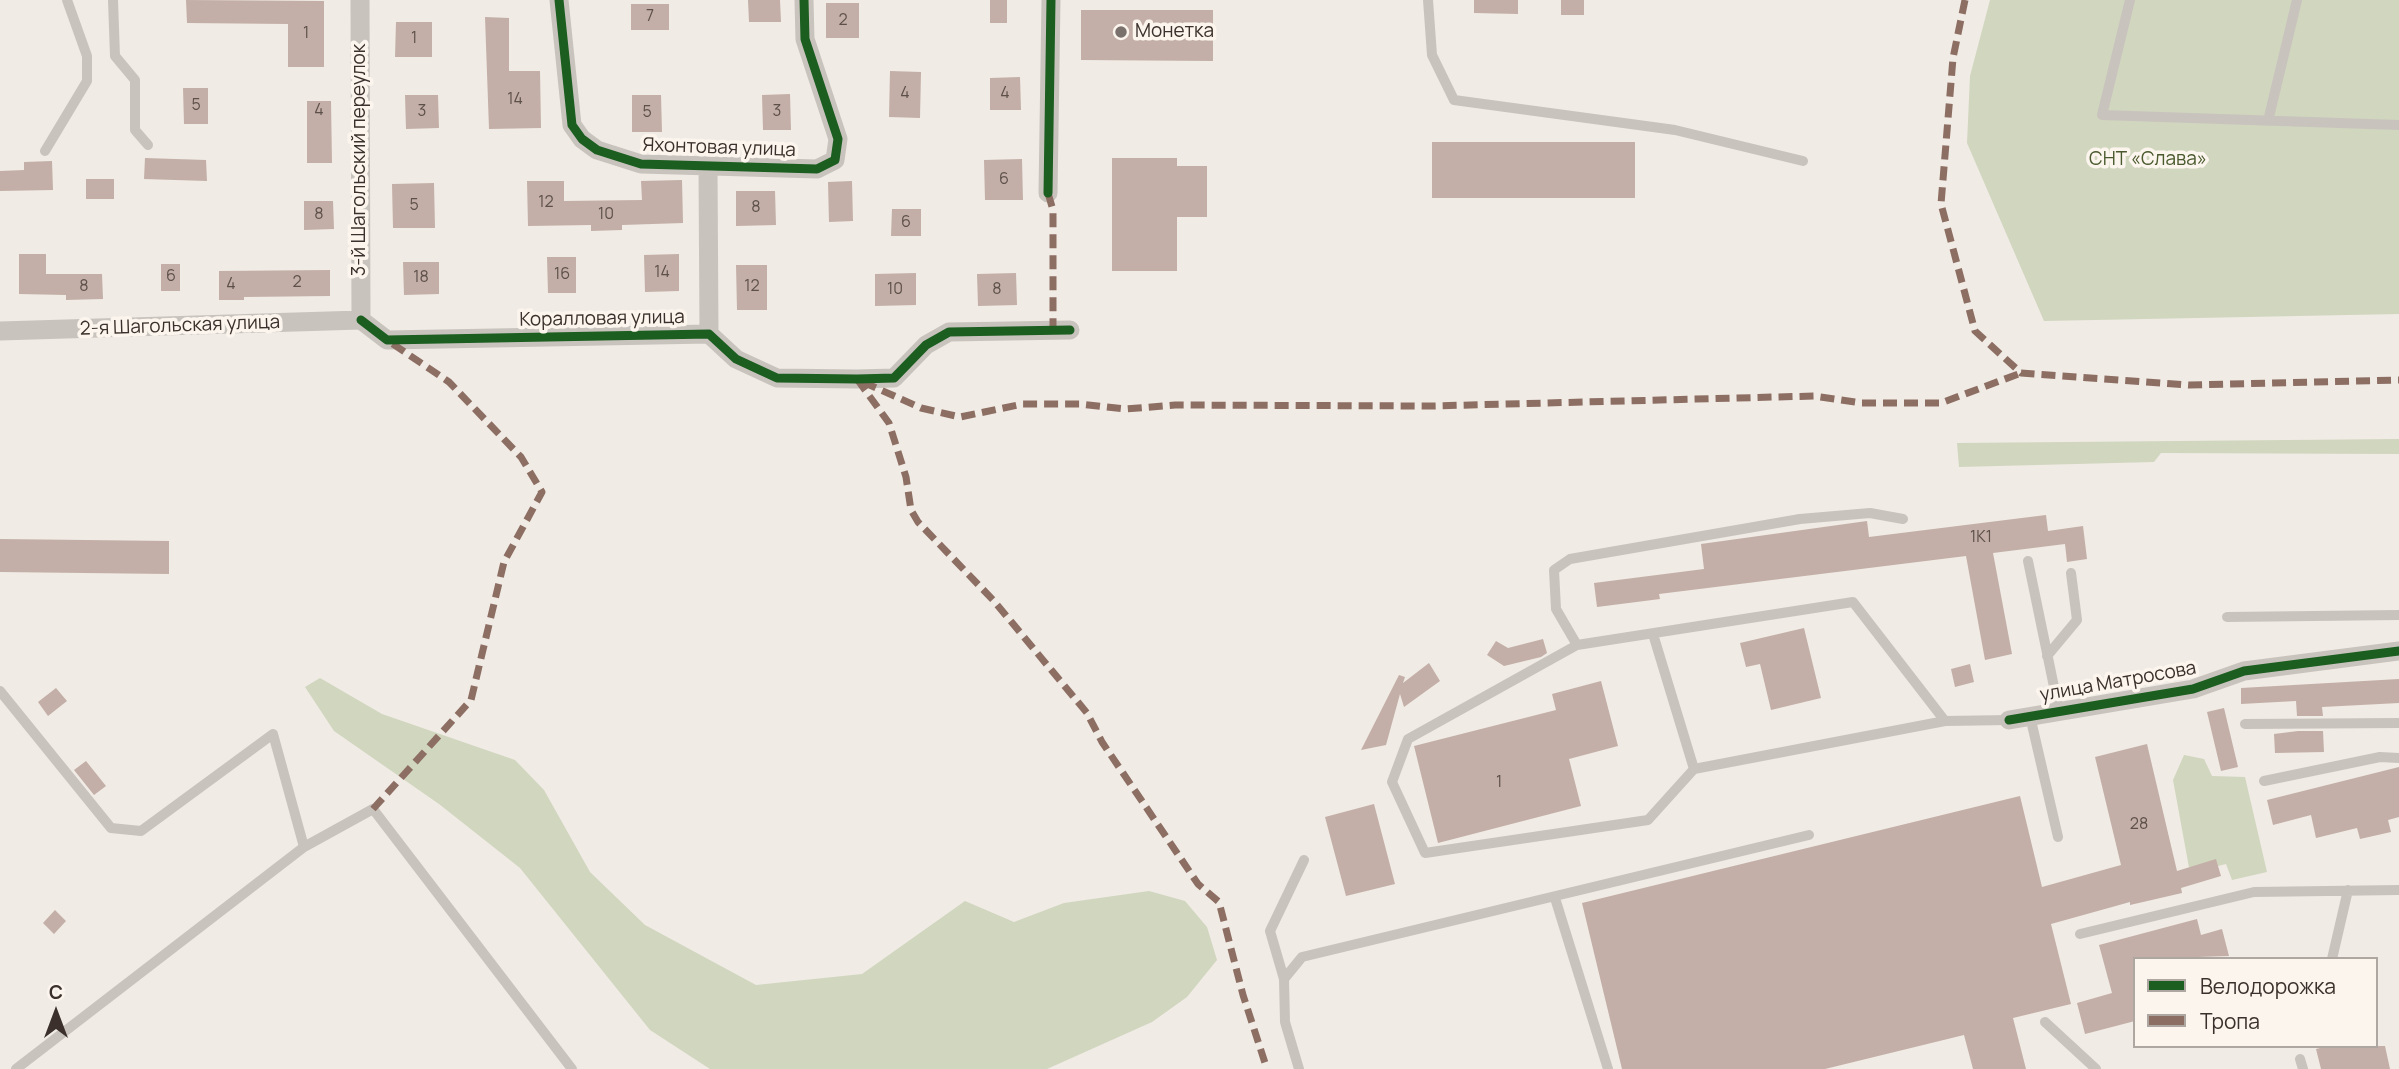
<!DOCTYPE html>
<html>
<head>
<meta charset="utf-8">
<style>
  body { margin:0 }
  #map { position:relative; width:2399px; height:1069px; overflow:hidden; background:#f0ebe5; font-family:Manrope,sans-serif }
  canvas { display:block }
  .legend { position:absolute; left:2133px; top:957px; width:245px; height:91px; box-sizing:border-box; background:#fbf5ee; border:2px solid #aea6a0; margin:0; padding:9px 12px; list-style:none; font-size:21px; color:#3b302b }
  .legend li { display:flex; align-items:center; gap:14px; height:35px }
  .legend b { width:35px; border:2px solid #aea6a0 }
  .north { position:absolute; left:21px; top:978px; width:70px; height:70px; -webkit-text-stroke:5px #fbf5ee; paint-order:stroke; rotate:0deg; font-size:19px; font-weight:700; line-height:28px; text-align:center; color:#3b302b }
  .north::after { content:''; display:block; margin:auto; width:24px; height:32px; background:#3b302b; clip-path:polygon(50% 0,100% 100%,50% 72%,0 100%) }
</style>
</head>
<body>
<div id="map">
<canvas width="2399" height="1069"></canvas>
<ul class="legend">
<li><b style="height:9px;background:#1b5e20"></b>Велодорожка</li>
<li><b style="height:9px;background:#8d6e63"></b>Тропа</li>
</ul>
<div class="north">С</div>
</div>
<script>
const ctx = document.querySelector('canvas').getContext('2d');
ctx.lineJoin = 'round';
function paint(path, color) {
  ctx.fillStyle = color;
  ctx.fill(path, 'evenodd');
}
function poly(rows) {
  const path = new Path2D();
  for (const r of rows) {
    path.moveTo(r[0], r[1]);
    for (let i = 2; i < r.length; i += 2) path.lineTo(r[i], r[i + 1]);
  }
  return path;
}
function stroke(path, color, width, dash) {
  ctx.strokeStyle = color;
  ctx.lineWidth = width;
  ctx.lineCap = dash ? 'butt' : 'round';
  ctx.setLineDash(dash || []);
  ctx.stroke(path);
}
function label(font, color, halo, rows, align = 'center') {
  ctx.font = font + ' Manrope,sans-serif';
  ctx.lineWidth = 7;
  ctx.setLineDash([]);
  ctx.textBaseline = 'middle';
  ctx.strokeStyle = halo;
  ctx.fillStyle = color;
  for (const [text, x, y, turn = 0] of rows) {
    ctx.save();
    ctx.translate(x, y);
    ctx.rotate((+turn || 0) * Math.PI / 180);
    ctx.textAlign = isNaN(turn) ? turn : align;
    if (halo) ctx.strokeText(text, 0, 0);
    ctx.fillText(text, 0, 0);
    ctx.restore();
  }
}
paint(poly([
  [1990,0,2399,0,2399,314,2044,321,1967,143,1970,76],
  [2399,439,2399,454,2161,453,2154,462,1959,467,1957,443],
  [320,678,382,714,515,760,544,790,590,872,645,925,756,985,862,974,965,901,1014,922,1064,903,1149,891,1185,901,1207,927,1217,960,1187,997,1152,1022,1047,1069,710,1069,650,1030,520,868,439,804,334,731,305,687],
  [2184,755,2204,759,2212,776,2245,777,2267,872,2232,880,2226,864,2190,873,2173,780]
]), '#d1d6bf');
paint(poly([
  [186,0,324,1,324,67,288,67,288,24,187,23],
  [748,0,780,0,781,22,749,22],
  [990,0,1007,0,1007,23,990,23],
  [1474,0,1518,0,1518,14,1474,13],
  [1561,0,1584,0,1584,15,1561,15],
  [826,3,859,3,859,38,826,38],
  [631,4,669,4,669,30,631,30],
  [1081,10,1213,10,1213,61,1081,60],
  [485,17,509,18,509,71,540,71,541,128,489,129],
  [396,22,432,22,432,57,395,57],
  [890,71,921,72,920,118,889,117],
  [1020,77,1021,110,990,110,990,78],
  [183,88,208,88,208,124,184,124],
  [790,94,791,130,763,130,762,95],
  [405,95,438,95,439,128,406,129],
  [632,95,661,95,662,132,632,132],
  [307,101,331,101,332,163,307,163],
  [1432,142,1635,142,1635,198,1432,198],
  [145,158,206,160,207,181,144,179],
  [1112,158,1177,158,1177,166,1207,166,1207,217,1177,217,1177,271,1112,271],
  [1022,159,1023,200,985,200,984,160],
  [52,161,53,190,0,191,0,171,24,170,24,162],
  [86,179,114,179,114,199,86,199],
  [682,180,683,223,622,225,622,230,591,231,591,225,528,226,527,181,564,181,564,201,642,200,641,181],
  [852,181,853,221,829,222,828,182],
  [434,183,435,228,393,228,392,184],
  [736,191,775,191,776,225,736,226],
  [304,201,333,201,334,229,304,230],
  [892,209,921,209,921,236,891,236],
  [19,254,46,254,46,274,102,274,103,299,66,300,66,295,19,294],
  [679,254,679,291,645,292,644,255],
  [547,257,576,257,576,293,548,293],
  [403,262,439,262,439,294,404,295],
  [161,264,180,264,180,291,161,291],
  [736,265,767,265,767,310,737,310],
  [330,270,330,296,244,297,244,300,219,300,219,271],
  [916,273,916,305,875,306,875,274],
  [1016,273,1017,305,978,306,977,274],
  [2046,515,2048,531,2083,526,2087,559,2067,562,2065,544,1993,553,2012,654,1985,660,1966,556,1659,594,1660,599,1597,607,1594,583,1704,569,1701,544,1867,521,1869,537],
  [0,539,169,541,169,574,0,572],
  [1804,628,1821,698,1771,710,1760,664,1746,667,1740,643],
  [1543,639,1547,653,1541,657,1504,666,1487,655,1496,641,1508,648],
  [1429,663,1440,681,1404,707,1400,694,1386,745,1361,750,1399,675,1405,677,1403,683],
  [1970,664,1974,682,1955,687,1951,669],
  [2399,679,2399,703,2322,707,2323,716,2297,716,2296,701,2241,704,2241,688],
  [1601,681,1618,746,1569,759,1581,806,1438,843,1414,746,1556,710,1552,694],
  [56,688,67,701,48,716,38,702],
  [2224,708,2238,767,2221,771,2207,712],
  [2298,731,2323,731,2324,752,2275,753,2274,734],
  [2147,744,2177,871,2216,859,2221,876,2181,888,2182,893,2130,905,2130,902,2051,924,2071,1004,2013,1018,2026,1069,1973,1069,1964,1035,1825,1069,1622,1069,1582,903,2020,796,2042,887,2121,865,2095,757],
  [86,761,106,786,94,795,74,770],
  [2399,767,2399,817,2388,820,2391,832,2360,839,2357,828,2316,838,2311,815,2273,825,2267,800],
  [1374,804,1395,884,1346,896,1325,817],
  [55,910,66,921,54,934,43,923],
  [2197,919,2201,935,2222,929,2229,956,2135,959,2135,1021,2085,1034,2077,1003,2112,993,2099,945],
  [2328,1046,2385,1046,2390,1069,2321,1069,2316,1049]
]), '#c3afa7');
stroke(poly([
  [113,0,115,56,135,80,135,130,148,145],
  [1428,0,1432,55,1454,100,1675,130,1803,161],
  [2130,0,2102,115,2399,125],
  [2268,121,2297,0],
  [45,151,87,81,87,56,67,0],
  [2028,561,2059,711],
  [2227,617,2399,615],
  [1653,634,1694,769],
  [1577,645,1556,609,1554,570,1570,559,1800,519,1870,513,1903,519],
  [2047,656,2077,620,2071,573],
  [0,691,111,828,141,831,273,734,304,847],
  [2030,716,2058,837],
  [1945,721,1853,602,1577,645,1408,739,1392,782,1425,853,1648,820,1694,769,1945,721,2009,720],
  [2245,724,2399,723],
  [2264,781,2380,757,2399,758],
  [1555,898,1608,1069],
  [2080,934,2254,892,2399,890],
  [2332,959,2348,890],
  [1284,979,1270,931,1304,860],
  [2045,1022,2096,1069],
  [2300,1059,2303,1069],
  [16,1069,304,847,373,809,572,1069],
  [1299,1069,1285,1022,1284,979,1302,957,1809,835]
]), '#c9c3be', 10);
stroke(poly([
  [360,0,361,320],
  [559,0,572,125,582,139,597,150,641,164,817,169,835,160,838,139,805,39,804,0],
  [708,167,709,334],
  [1048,193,1051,0],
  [361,320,387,340,709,334,736,359,777,378,857,379,894,378,926,345,949,332,1070,330],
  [0,331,361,320],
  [2009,720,2193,689,2244,671,2399,651]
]), '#c9c3be', 19);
stroke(poly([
  [1965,0,1953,58,1941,204,1975,331,2021,373,2189,385,2399,380],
  [1048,193,1053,210,1053,330],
  [857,379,889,423,906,477,911,510,918,522,994,601,1087,713,1102,742,1198,884,1219,902,1243,995,1267,1069],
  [863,382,921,408,960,417,1023,404,1080,404,1126,409,1175,405,1431,406,1814,396,1862,403,1941,403,2021,373],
  [373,809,471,700,504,562,542,492,521,457,449,382,390,342]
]), '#8d6e63', 7, [14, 7]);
stroke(poly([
  [559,0,572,125,582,139,597,150,641,164,817,169,835,160,838,139,805,39,804,0],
  [1048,193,1051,0],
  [361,320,387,340,709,334,736,359,777,378,857,379,894,378,926,345,949,332,1070,330],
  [2009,720,2193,689,2244,671,2399,651]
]), '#1b5e20', 9);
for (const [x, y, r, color] of [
  [1121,32,7,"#7a716c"]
]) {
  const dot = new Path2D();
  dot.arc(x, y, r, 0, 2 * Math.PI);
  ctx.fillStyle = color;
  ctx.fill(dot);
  stroke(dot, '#fbf5ee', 2.5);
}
label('16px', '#5d504a', null, [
  ["7",650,17],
  ["2",843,21],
  ["1",306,34],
  ["1",414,39],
  ["4",905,94],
  ["4",1005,94],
  ["14",515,100],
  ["5",196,106],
  ["4",319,111],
  ["3",422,112],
  ["3",777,112],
  ["5",647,113],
  ["6",1004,180],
  ["12",546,203],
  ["5",414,206],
  ["8",756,208],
  ["8",319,215],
  ["10",606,215],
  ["6",906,223],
  ["14",662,273],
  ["16",562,275],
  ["6",171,277],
  ["18",421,278],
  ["2",297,283],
  ["4",231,285],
  ["8",84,287],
  ["12",752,287],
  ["10",895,290],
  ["8",997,290],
  ["1К1",1981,538],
  ["1",1499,783],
  ["28",2139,825]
]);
label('19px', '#3b302b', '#fbf5ee', [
  ["Монетка",1135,32]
], 'left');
label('19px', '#3b302b', '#fbf5ee', [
  ["Яхонтовая улица",719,148,2],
  ["3-й Шагольский переулок",360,160,-90],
  ["Коралловая улица",602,319,-1],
  ["2-я Шагольская улица",180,326,-2],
  ["улица Матросова",2118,682,-10]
]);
label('19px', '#4a5a2e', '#fbf5ee', [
  ["СНТ «Слава»",2148,160]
]);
</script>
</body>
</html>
